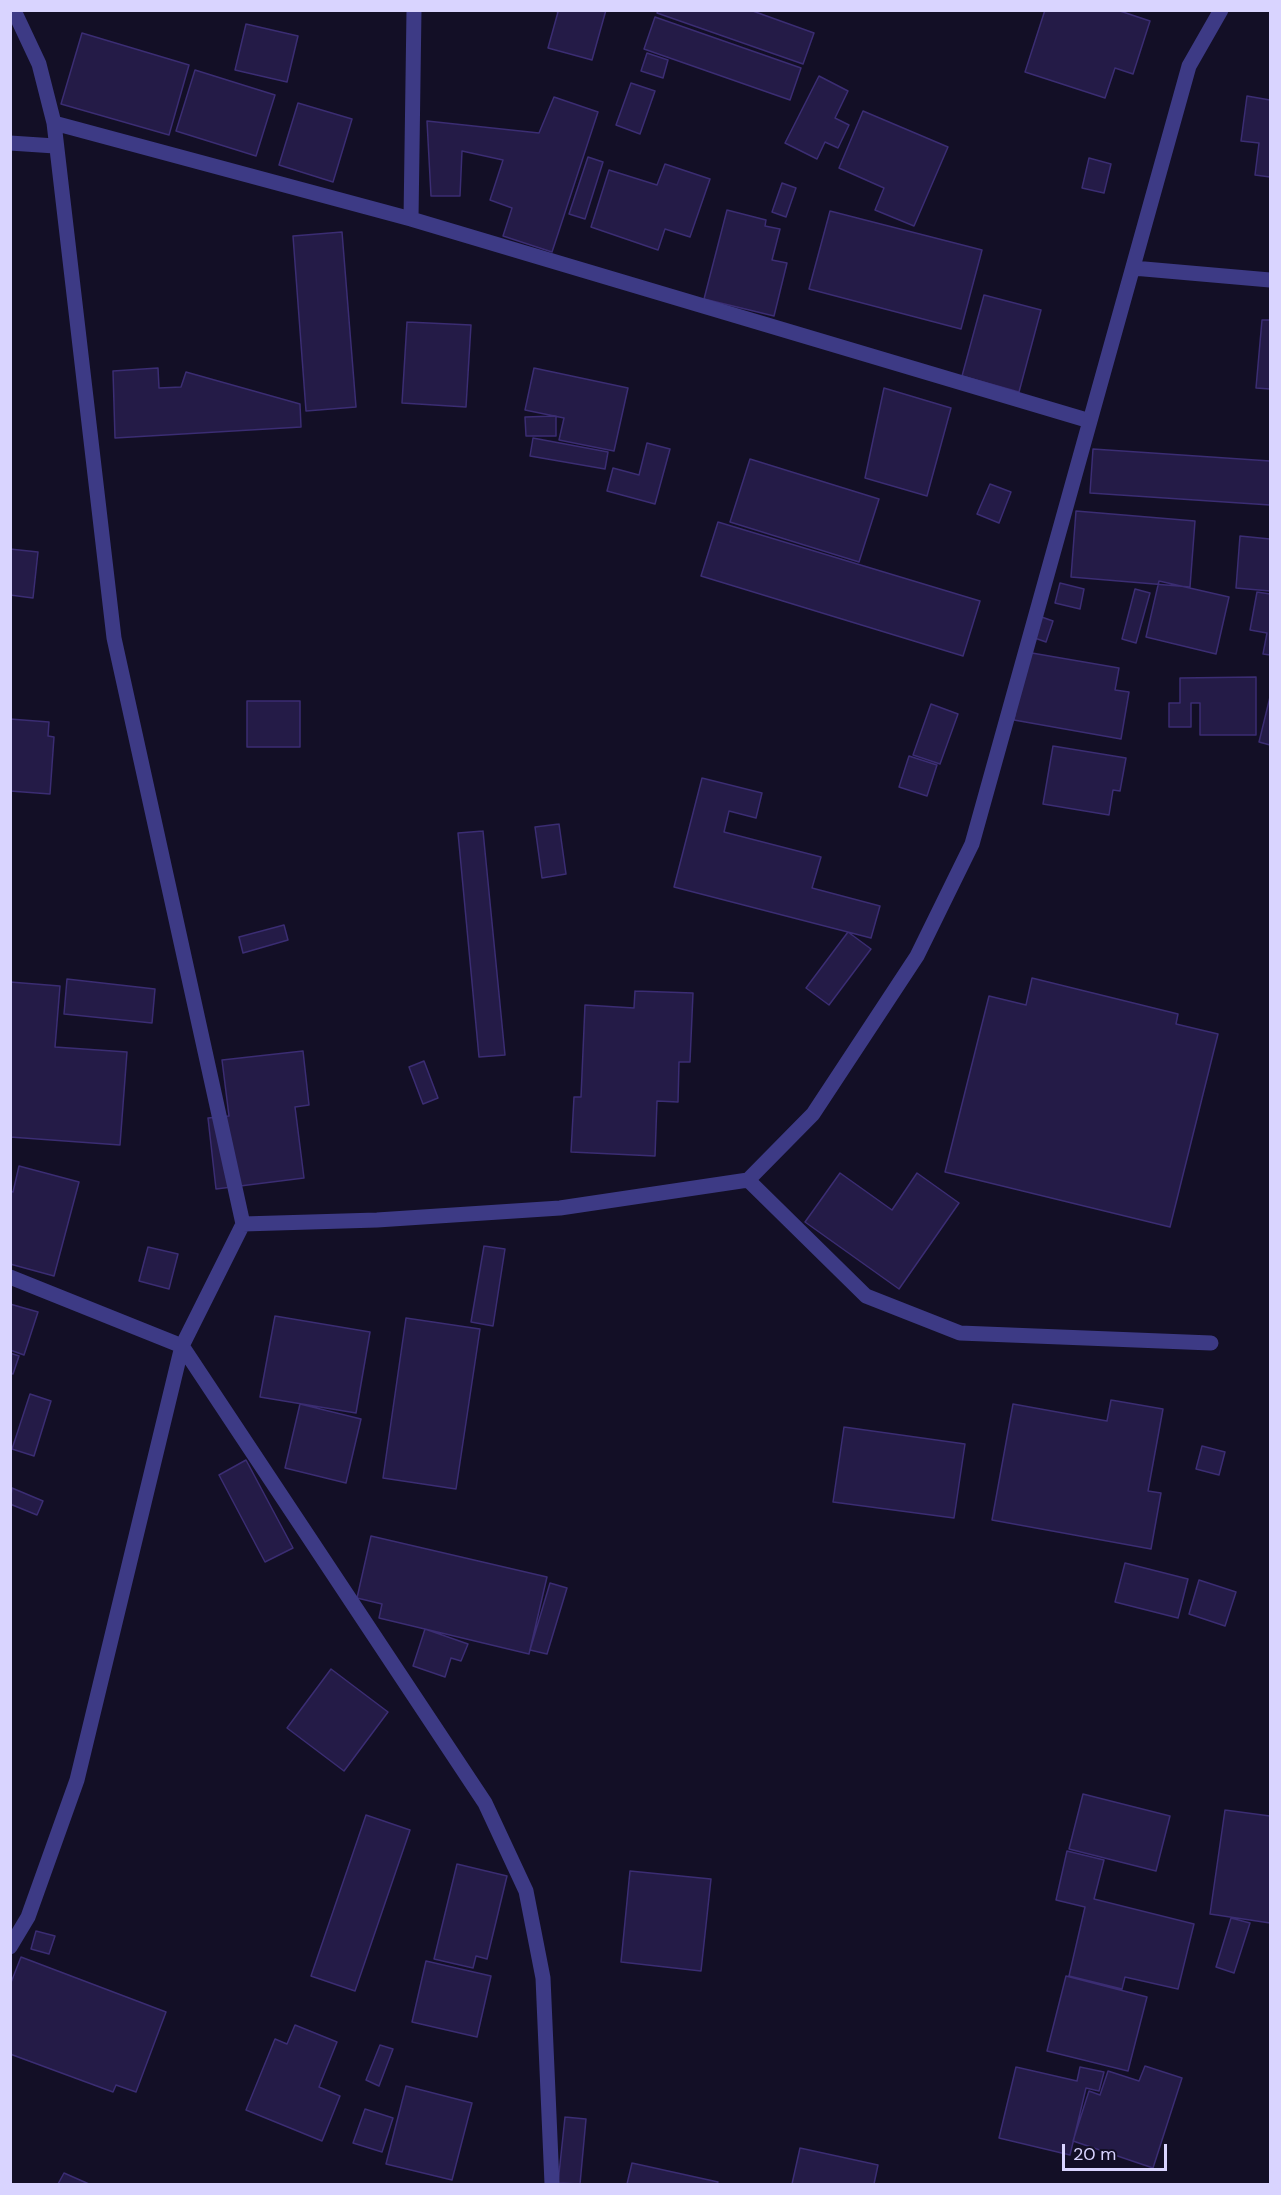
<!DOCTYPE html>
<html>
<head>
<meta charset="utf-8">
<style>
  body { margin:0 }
  #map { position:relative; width:1281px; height:2195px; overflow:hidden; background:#130f26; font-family:"DM Sans",sans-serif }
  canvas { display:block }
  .frame { position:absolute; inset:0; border:12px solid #d9d4ff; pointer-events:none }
  .scale { position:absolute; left:1062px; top:2144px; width:105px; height:27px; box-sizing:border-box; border:3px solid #d9d4ff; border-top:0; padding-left:8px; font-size:18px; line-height:21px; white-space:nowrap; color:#d9d4ff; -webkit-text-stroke:4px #130f26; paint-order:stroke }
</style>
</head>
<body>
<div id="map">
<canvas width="1281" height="2195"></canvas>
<div class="frame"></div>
<div class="scale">20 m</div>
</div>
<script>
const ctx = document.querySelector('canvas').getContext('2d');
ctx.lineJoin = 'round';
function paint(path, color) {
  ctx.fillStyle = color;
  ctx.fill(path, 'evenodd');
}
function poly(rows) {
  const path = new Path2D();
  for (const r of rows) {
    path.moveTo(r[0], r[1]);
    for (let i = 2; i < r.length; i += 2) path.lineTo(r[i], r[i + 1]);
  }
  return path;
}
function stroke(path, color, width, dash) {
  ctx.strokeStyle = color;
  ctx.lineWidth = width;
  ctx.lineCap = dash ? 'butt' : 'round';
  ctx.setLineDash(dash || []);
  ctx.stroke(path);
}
const building = poly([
  [553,10,606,10,592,60,548,48,558,12,553,10],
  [658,10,750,10,814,33,803,64,657,13,658,10],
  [1045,10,1117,10,1150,21,1133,74,1115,68,1105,98,1025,72,1045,10],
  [655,17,801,68,790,100,644,49,655,17],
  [246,24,298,36,287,82,235,70,246,24],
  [82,33,189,65,169,135,61,104,82,33],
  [647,53,668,60,663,78,641,71,647,53],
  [195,70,275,95,256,156,176,131,195,70],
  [819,76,848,91,835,118,849,125,838,148,825,142,817,159,785,143,819,76],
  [631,83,655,91,640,134,616,125,631,83],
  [1247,96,1270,100,1270,177,1255,175,1259,143,1241,141,1247,96],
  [554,97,598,112,552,252,503,236,512,208,490,200,503,160,462,151,460,196,431,196,427,121,539,133,554,97],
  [298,103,352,119,333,182,279,165,298,103],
  [863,111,948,147,914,226,875,210,884,188,839,168,863,111],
  [588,157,603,162,585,219,569,214,588,157],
  [1089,158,1111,164,1104,193,1082,188,1089,158],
  [665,164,710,179,690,237,665,229,658,250,591,227,609,170,657,185,665,164],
  [782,183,796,188,786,217,772,212,782,183],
  [727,210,766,220,765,226,780,229,772,260,787,263,774,316,704,299,727,210],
  [830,211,982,250,961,329,809,289,830,211],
  [342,232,356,407,306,411,293,236,342,232],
  [984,295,1041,310,1019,392,962,376,984,295],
  [1262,320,1270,320,1270,389,1256,388,1262,320],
  [407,322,471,325,466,407,402,403,407,322],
  [158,368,159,388,181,387,186,372,300,404,301,427,115,438,113,371,158,368],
  [534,368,628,388,614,451,559,440,564,418,525,410,534,368],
  [884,388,951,408,927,496,865,478,884,388],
  [556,416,556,436,526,436,525,417,556,416],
  [533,438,608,452,605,469,530,456,533,438],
  [647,443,670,449,655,504,607,491,613,468,639,475,647,443],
  [1093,449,1270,461,1270,505,1090,493,1093,449],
  [750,459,879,499,859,562,730,522,750,459],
  [990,484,1011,492,999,523,977,514,990,484],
  [1076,511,1195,521,1190,587,1071,577,1076,511],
  [718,522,980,601,963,656,701,576,718,522],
  [1240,536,1270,539,1270,591,1236,588,1240,536],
  [10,549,38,552,33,598,10,595,10,549],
  [1159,581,1229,597,1216,654,1146,637,1159,581],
  [1060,583,1084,589,1080,609,1055,603,1060,583],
  [1135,589,1150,593,1136,643,1122,639,1135,589],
  [1257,592,1270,594,1270,655,1263,654,1267,633,1250,630,1257,592],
  [1036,615,1053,621,1046,642,1029,636,1036,615],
  [1026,652,1119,668,1115,690,1129,692,1121,739,1014,720,1026,652],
  [1256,677,1256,735,1200,735,1200,703,1191,703,1191,727,1169,727,1169,703,1180,703,1180,678,1256,677],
  [1270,697,1270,745,1259,742,1270,697],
  [247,701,300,701,300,747,247,747,247,701],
  [931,704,958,714,940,764,913,755,931,704],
  [10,719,49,722,48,736,54,737,50,794,10,791,10,719],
  [1053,746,1126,758,1120,791,1113,790,1109,815,1043,804,1053,746],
  [909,756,937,765,927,796,899,787,909,756],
  [702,778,762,793,756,818,729,811,724,832,821,857,812,888,880,906,871,938,674,887,702,778],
  [559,824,566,874,542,878,535,827,559,824],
  [483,831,505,1055,479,1057,458,833,483,831],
  [284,925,288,940,243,953,239,937,284,925],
  [848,932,871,949,829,1005,806,988,848,932],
  [1032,978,1178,1014,1176,1024,1218,1034,1170,1227,945,1172,989,996,1026,1005,1032,978],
  [67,979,155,989,152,1023,64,1014,67,979],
  [10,982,60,986,55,1047,127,1052,120,1145,10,1137,10,982],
  [635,991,693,993,690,1062,679,1062,678,1102,657,1101,655,1156,571,1152,574,1097,581,1097,585,1005,634,1008,635,991],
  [303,1051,309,1105,295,1107,304,1178,216,1189,208,1118,229,1116,222,1060,303,1051],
  [424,1061,438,1098,423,1104,409,1067,424,1061],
  [19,1166,79,1182,54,1276,10,1264,10,1191,13,1192,19,1166],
  [840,1173,892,1210,917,1173,959,1203,899,1289,805,1222,840,1173],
  [484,1246,505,1249,493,1326,471,1322,484,1246],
  [148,1247,178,1254,169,1289,139,1281,148,1247],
  [10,1304,38,1312,24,1355,10,1350,10,1304],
  [275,1316,370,1332,356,1413,260,1397,275,1316],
  [406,1318,480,1329,456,1489,383,1478,406,1318],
  [10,1353,19,1356,13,1374,10,1373,10,1353],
  [30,1394,51,1401,34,1456,12,1449,30,1394],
  [1111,1400,1163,1409,1148,1491,1161,1493,1151,1549,992,1520,1013,1404,1107,1421,1111,1400],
  [300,1404,361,1419,346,1483,285,1468,300,1404],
  [844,1427,965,1444,954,1518,833,1502,844,1427],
  [1202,1446,1225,1452,1219,1475,1196,1469,1202,1446],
  [246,1460,293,1548,265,1562,219,1475,246,1460],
  [12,1488,43,1501,37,1515,10,1504,12,1488],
  [371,1536,547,1577,529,1654,379,1618,382,1604,357,1598,371,1536],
  [1125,1563,1188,1579,1178,1618,1115,1602,1125,1563],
  [1199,1580,1236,1592,1225,1626,1189,1614,1199,1580],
  [550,1583,567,1588,547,1654,530,1650,550,1583],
  [425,1629,468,1644,461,1661,451,1658,445,1677,413,1666,425,1629],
  [331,1669,388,1712,344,1771,287,1728,331,1669],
  [1083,1794,1170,1816,1156,1871,1069,1849,1083,1794],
  [1225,1810,1270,1816,1270,1923,1210,1914,1225,1810],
  [366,1815,410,1830,355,1991,311,1976,366,1815],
  [1067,1851,1104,1860,1094,1899,1194,1924,1178,1989,1125,1977,1122,1989,1069,1976,1085,1907,1056,1900,1067,1851],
  [457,1864,507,1876,487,1959,476,1956,473,1968,434,1959,457,1864],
  [630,1871,711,1879,701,1971,621,1962,630,1871],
  [1231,1918,1250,1923,1234,1973,1216,1967,1231,1918],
  [36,1931,55,1936,49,1954,31,1949,36,1931],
  [21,1957,166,2012,136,2092,116,2085,113,2092,10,2054,10,1985,21,1957],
  [426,1961,491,1976,477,2037,412,2022,426,1961],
  [1066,1976,1147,1997,1128,2071,1047,2051,1066,1976],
  [295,2025,337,2042,319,2087,340,2096,322,2141,246,2110,275,2039,287,2044,295,2025],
  [380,2045,393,2049,379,2086,366,2080,380,2045],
  [1145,2066,1182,2078,1153,2168,1073,2141,1089,2091,1100,2095,1108,2071,1139,2081,1145,2066],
  [1016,2067,1077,2081,1080,2067,1104,2072,1099,2091,1086,2088,1070,2155,999,2138,1016,2067],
  [406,2086,472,2103,452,2180,386,2164,406,2086],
  [365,2109,393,2118,382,2152,353,2143,365,2109],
  [565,2117,586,2119,580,2184,558,2183,565,2117],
  [800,2148,878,2165,874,2184,792,2184,800,2148],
  [632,2163,718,2182,717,2184,627,2184,632,2163],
  [64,2173,89,2184,58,2184,64,2173]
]);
paint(building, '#241b47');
stroke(building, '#3b2d73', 1.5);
stroke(poly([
  [11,10,16,15,39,64,54,123,114,638,243,1224],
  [54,123,411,219,1090,421],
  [10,143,55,146],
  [411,219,414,10],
  [1133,268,1270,280],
  [748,1180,866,1296,960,1333,1211,1343],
  [10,1277,182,1346,485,1803,526,1891,543,1978,552,2184],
  [10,1947,28,1917,77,1780,182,1346,243,1224,377,1220,560,1208,748,1180,813,1114,917,956,972,844,1189,66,1221,10]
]), '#3d3a85', 15);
</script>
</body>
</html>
